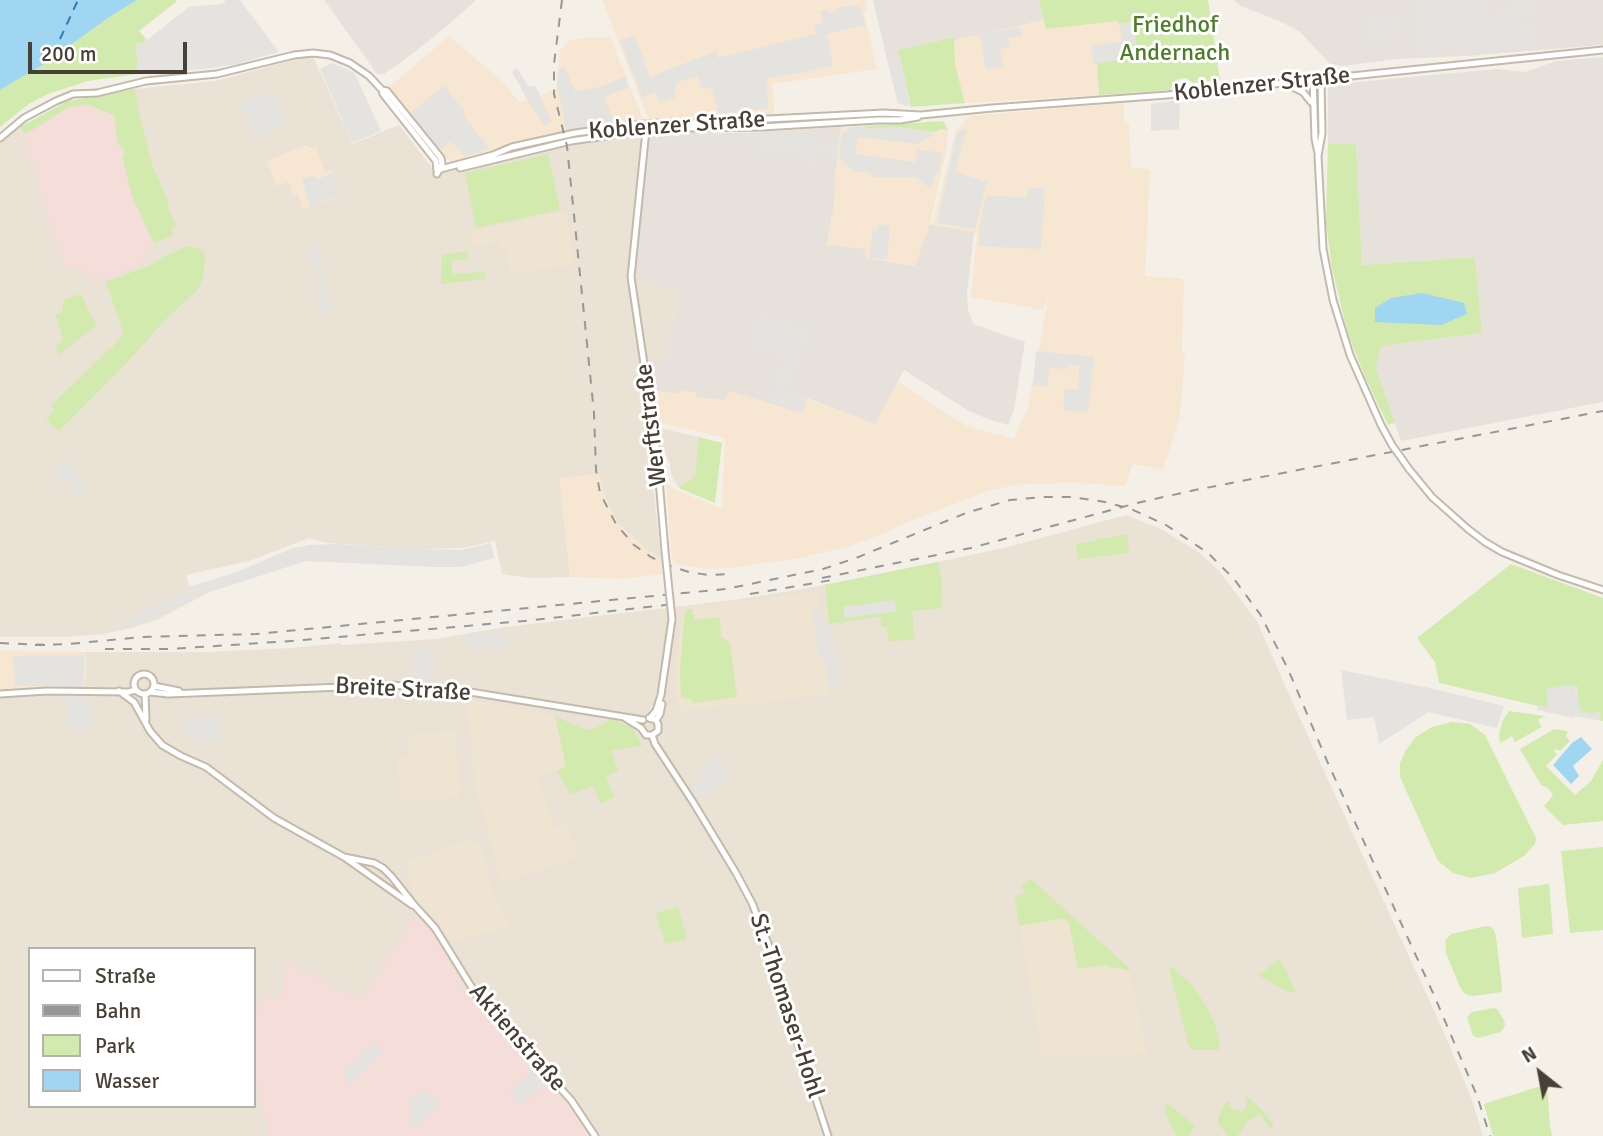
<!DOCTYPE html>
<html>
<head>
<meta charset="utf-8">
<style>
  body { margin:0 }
  #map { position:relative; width:1603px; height:1136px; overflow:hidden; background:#f4f0e7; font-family:Signika,sans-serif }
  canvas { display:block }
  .legend { position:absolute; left:28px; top:947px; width:228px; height:161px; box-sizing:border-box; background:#fff; border:2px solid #b6b3af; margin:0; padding:9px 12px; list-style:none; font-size:21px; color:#484036 }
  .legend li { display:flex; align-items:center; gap:14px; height:35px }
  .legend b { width:35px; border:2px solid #b6b3af }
  .north { position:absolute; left:1505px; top:1038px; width:70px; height:70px; -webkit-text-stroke:5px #fff; paint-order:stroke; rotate:329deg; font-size:19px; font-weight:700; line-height:28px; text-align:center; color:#484036 }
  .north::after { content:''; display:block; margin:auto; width:24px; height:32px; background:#484036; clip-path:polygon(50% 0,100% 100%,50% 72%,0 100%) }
  .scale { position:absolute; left:28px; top:42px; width:159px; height:32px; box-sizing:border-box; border:4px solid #484036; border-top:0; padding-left:9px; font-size:21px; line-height:24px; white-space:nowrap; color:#484036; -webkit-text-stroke:5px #fff; paint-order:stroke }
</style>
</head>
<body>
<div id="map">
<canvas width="1603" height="1136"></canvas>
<ul class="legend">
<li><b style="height:9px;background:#fff"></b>Straße</li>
<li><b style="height:9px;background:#979797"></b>Bahn</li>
<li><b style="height:19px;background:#d2eaae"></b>Park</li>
<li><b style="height:19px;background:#a1d6f3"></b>Wasser</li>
</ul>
<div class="north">N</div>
<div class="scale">200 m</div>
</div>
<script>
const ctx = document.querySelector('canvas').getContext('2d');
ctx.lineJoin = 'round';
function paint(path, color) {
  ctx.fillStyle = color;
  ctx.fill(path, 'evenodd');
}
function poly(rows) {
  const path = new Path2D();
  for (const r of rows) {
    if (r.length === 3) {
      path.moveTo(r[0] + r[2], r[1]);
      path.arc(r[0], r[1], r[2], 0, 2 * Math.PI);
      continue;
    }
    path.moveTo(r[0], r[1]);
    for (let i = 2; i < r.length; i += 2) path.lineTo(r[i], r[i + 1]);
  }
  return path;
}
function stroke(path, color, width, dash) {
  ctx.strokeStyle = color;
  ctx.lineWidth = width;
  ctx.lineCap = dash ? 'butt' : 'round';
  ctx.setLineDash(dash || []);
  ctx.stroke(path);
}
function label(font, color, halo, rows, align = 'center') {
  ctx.font = font + ' Signika,sans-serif';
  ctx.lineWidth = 6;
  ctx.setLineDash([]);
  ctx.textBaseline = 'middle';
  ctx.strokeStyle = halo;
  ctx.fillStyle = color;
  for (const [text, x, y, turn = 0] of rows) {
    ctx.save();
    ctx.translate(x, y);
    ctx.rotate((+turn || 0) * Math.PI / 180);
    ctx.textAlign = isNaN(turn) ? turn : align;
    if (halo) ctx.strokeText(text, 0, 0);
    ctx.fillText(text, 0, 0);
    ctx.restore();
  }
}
paint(poly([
  [313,56,352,144,399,125,432,168,451,161,496,151,503,147,557,135,643,119,650,132,635,260,680,291,664,362,652,363,641,374,661,559,647,550,618,523,605,497,599,478,560,478,570,577,529,578,502,574,495,541,462,548,420,549,327,543,309,538,249,561,186,575,190,591,208,588,210,592,158,619,135,627,104,634,67,637,0,637,0,142,13,131,68,101,135,89,216,81,292,60],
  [306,145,325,173,331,171,298,194,293,195,289,182],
  [660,428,699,437,696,476,679,488,672,477,669,461,662,447],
  [1126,515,1161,529,1200,553,1219,571,1257,621,1287,690,1445,1035,1472,1100,1483,1136,0,1136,0,690,15,688,85,688,86,652,205,652,292,648,340,643,342,645,436,639,505,627,733,600,803,589,938,562,1008,547],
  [30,949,254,949,254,1106,30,1106]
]), '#e9e2d5');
paint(poly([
  [602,0,865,0,867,11,864,12,877,69,772,84,775,117,649,120],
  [1044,20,1046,29,1119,21,1119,24,1137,44,1097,63,1099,95,965,103,955,64,954,40],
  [449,36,504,83,519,102,556,90,560,50,570,40,590,37,610,37,643,119,557,135,503,147,496,151,451,161,444,157,388,88],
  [1124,103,1124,121,1129,124,1131,168,1150,169,1145,276,1179,278,1184,280,1182,350,1185,357,1180,417,1163,470,1133,464,1125,486,1078,483,1023,484,990,490,900,525,883,534,846,547,801,558,731,568,704,569,674,563,671,550,666,483,674,489,722,509,725,438,657,422,655,391,677,394,679,391,728,390,802,412,806,398,875,424,898,381,931,404,967,426,1014,439,1028,407,1050,289,1043,310,971,297,977,233,933,224,956,130,970,116],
  [841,127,948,128,946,152,930,224,916,266,865,258,866,250,827,246,834,204,835,178],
  [305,145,307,149,316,146,325,173,331,171,340,196,302,209,298,194,293,195,289,182,276,186,267,161],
  [599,474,605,497,618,523,646,550,661,559,662,574,623,579,570,577,559,478],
  [0,651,86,652,85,688,15,688,0,690]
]), '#f7e6d2');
paint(poly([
  [324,0,476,0,447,26,412,54,384,74,377,74],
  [873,0,1039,0,1044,20,954,40,953,37,899,50,900,57,887,60],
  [1233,0,1603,0,1603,45,1466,56,1396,59,1343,66,1330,64,1299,31,1279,21,1241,6],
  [1603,57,1603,402,1401,441,1376,369,1381,346,1482,333,1475,257,1362,265,1356,145,1328,144,1328,87,1358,82,1496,69,1525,72,1556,61],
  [841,127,835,178,834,204,827,245,866,249,865,258,915,266,930,224,974,232,967,294,968,309,973,324,1025,342,1014,409,1008,425,990,420,969,411,904,370,875,424,807,398,802,413,729,391,724,400,697,397,695,392,679,391,678,394,655,391,652,363,664,361,680,291,634,279,650,132,744,133]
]), '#e7e1dc');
paint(poly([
  [567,211,574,265,509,274,507,249,500,249,499,242,472,246,470,230,508,224],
  [818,592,830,695,680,711,677,705,674,669,683,608],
  [466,699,555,716,566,766,538,776,555,828,568,824,579,857,501,884,475,785],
  [455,731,461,797,400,802,396,757,410,756,408,735],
  [467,840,482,845,492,889,511,927,450,943,437,921,414,899,405,863,408,861],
  [1065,918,1069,922,1078,969,1105,965,1129,971,1148,1054,1042,1058,1019,926]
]), '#eee4d1');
paint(poly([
  [86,104,114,115,117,139,123,147,125,154,122,156,132,196,154,243,149,246,149,252,143,260,132,267,91,284,83,266,76,268,74,265,66,269,53,237,33,166,25,142,27,138,26,134,67,108],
  [416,915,434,936,467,992,479,1008,573,1106,592,1136,269,1136,268,1124,259,1098,254,1069,254,1026,259,996,281,998,286,960,361,1000]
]), '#f5ddda');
paint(poly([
  [137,0,176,0,177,1,139,31,147,40,143,43,136,44,138,74,88,81,48,94,29,104,0,127,0,90,46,63,108,18],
  [1039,0,1208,0,1220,80,1193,83,1186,78,1178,79,1170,90,1099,95,1097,63,1125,59,1123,46,1133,22,1119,24,1118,21,1046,29],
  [954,37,955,64,965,103,911,107,898,50],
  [135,89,139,114,153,167,168,201,169,211,177,225,170,230,174,235,154,243,132,196,122,155,125,154,123,148,120,148,117,139,114,115,86,104,67,108,26,134,20,127,68,101],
  [943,121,948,130,941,129,935,132,897,127,867,129,864,126],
  [1328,144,1356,144,1362,265,1475,257,1482,333,1381,346,1376,369,1395,423,1388,425,1365,377,1348,334,1332,268,1326,223],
  [548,154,560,210,476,228,465,173],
  [188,246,204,250,205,262,203,278,197,290,162,323,132,357,59,431,46,419,54,411,51,406,110,348,113,348,114,344,124,334,106,282,151,265,163,257],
  [467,251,468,259,451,261,453,274,485,272,485,279,441,284,442,255],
  [81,294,96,326,58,355,56,346,63,340,56,314,61,313,63,310,62,307,64,303,63,300],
  [699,437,722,443,715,503,679,488,695,476],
  [1127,534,1129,553,1078,559,1076,544],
  [938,562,942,580,941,608,912,611,914,636,913,639,889,642,887,627,882,627,880,617,829,624,825,585],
  [1511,564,1603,598,1603,721,1439,683,1435,662,1417,638],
  [685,609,692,609,694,619,720,618,721,636,730,643,737,697,693,703,692,699,681,698,680,670],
  [1509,711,1545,716,1538,720,1542,727,1515,742,1512,736,1500,743,1499,734,1503,720],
  [555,716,586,730,596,728,611,719,633,728,642,746,611,750,618,771,606,776,614,797,601,804,593,786,571,794,557,772,566,766],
  [1452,722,1470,724,1485,735,1536,838,1535,844,1524,856,1495,873,1471,878,1453,873,1438,861,1400,777,1400,763,1406,750,1416,737,1432,727],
  [1554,729,1568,731,1566,736,1570,741,1560,751,1556,749,1554,751,1557,754,1546,766,1575,795,1591,781,1603,760,1603,821,1563,825,1544,806,1553,795,1548,788,1541,785,1520,749],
  [1603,847,1603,930,1570,933,1561,851],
  [1031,879,1129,968,1129,971,1105,965,1078,969,1069,922,1064,918,1019,926,1015,896,1025,893,1021,886],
  [1549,884,1553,934,1522,938,1518,888],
  [678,907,687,939,665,944,656,913],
  [1486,926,1491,927,1494,930,1496,937,1502,986,1502,992,1473,996,1468,995,1463,992,1459,985,1446,953,1445,941,1451,934],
  [1280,959,1292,983,1296,993,1286,991,1258,975],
  [1172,967,1193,986,1206,1006,1215,1025,1220,1047,1218,1050,1193,1050,1189,1046,1169,968],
  [1494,1008,1498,1010,1504,1020,1505,1025,1503,1029,1500,1032,1479,1038,1473,1036,1467,1017,1472,1012],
  [1547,1084,1550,1125,1552,1136,1493,1136,1484,1104],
  [1246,1096,1260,1108,1274,1125,1270,1128,1260,1114,1244,1123,1245,1126,1237,1136,1228,1136,1219,1124,1218,1121,1220,1114,1226,1101,1230,1102,1231,1109,1243,1112,1247,1103,1244,1098],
  [1166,1102,1195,1126,1188,1136,1177,1136,1173,1129,1166,1114,1165,1108]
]), '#d2eaae');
paint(poly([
  [226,0,240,0,279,52,233,65,202,69,138,74,136,44,143,43,189,7,222,4],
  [1416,0,1485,0,1487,15,1508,12,1507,5,1533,3,1534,15,1519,17,1520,27,1533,26,1534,46,1459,52,1457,43,1441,45,1441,54,1421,55],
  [854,5,854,7,860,6,865,25,827,34,833,66,767,79,768,108,719,114,712,88,702,89,698,76,676,83,675,98,660,103,656,92,642,97,620,41,634,35,650,77,716,51,718,58,816,34,814,25,823,23,820,11,828,9,829,13,837,11,837,8],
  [1396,15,1398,39,1370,42,1369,17],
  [1133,22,1137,44,1123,46,1125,59,1094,64,1091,46,1122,41,1119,24],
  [1020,27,1022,35,1008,38,1010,47,991,51,1000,50,1003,66,986,69,980,34],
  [900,57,910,105,905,106,901,103,898,104,887,60],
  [332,63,345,68,355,74,381,131,352,143,320,69],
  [565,67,575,91,600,87,625,77,629,87,604,97,614,122,566,131,557,84,558,70],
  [517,68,528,86,536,87,552,122,545,126,527,99,512,72],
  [444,86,465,112,462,114,489,148,465,157,451,141,438,151,409,114],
  [271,91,286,123,253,137,240,104],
  [1180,100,1179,129,1151,131,1151,104],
  [864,126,867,129,897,127,933,132,932,136,917,144,858,137,855,154,915,162,917,150,941,152,939,173,935,173,933,185,930,188,915,177,871,177,871,173,853,171,843,161,839,160,842,132,847,132,850,127],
  [967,128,955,172,987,182,975,229,937,223,957,132],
  [780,131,781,133,800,134,800,137,815,138,816,144,823,145,825,141,832,142,833,140,839,140,837,158,832,158,823,151,816,151,814,166,809,166,809,157,799,153,799,148,758,149,758,132],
  [332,174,339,195,310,206,302,179,314,175,316,179],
  [1028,188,1045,188,1041,249,979,246,979,230,986,195,1026,198],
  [878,224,890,226,887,259,869,258,873,229,877,230],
  [317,244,331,312,322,314,316,285,321,284,318,268,313,268,308,246],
  [760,316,810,332,784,389,806,398,802,413,769,400,785,357,750,346],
  [1036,351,1094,357,1088,413,1063,410,1065,389,1078,389,1079,366,1068,365,1068,369,1049,368,1047,387,1033,385],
  [69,459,87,491,75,497,67,479,58,482,51,469],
  [491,543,494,558,460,567,434,567,306,561,210,592,208,588,205,588,207,592,168,612,139,623,118,629,116,624,138,619,139,613,186,592,189,596,204,589,190,591,188,587,234,573,293,548,310,545,336,544,419,549,460,550],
  [895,600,897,611,845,618,843,607],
  [820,608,825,653,823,625,829,624,831,647,835,647,839,685,829,686,826,657,819,657,812,609],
  [467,634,505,634,505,647,467,648],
  [433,646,434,683,415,683,411,647],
  [85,655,83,686,86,686,86,688,56,689,55,686,15,686,13,656],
  [1341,670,1430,688,1504,706,1497,728,1428,712,1379,744,1374,717,1347,720],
  [1570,685,1572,700,1571,685,1577,685,1580,711,1585,711,1586,713,1600,712,1601,719,1596,720,1575,716,1574,718,1537,710,1538,705,1548,707,1546,689],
  [68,697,89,697,89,727,68,727],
  [220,716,221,739,199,741,200,755,195,754,194,733,189,733,188,729,185,729,184,717],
  [718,757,730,777,697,798,690,786,704,778,699,769],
  [374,1043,383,1052,350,1085,346,1080,346,1071],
  [535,1068,547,1082,520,1105,509,1091],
  [424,1089,441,1103,417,1127,410,1124,410,1109,413,1105,410,1102]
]), '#e5e3df');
paint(poly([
  [0,0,137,0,108,18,46,63,0,90],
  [1422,293,1464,303,1467,314,1441,325,1375,322,1375,308,1391,298],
  [1581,737,1592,749,1573,766,1579,776,1571,784,1553,765,1572,743]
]), '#a1d6f3');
stroke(poly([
  [60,39,78,0]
]), '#297db1', 2, [9, 7]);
const tertiary = poly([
  [1313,79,1315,139,1318,153],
  [1321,79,1322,133,1318,156,1323,249,1333,300,1350,355,1381,425],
  [1286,84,1303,92,1311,102],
  [382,90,383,94,436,161,437,171],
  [646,130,631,277,656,444,665,551],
  [0,138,24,118,56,101,73,94,97,93,146,81,217,74,294,55,313,53,330,55,350,63,369,76,382,90,387,91,441,158,442,164,437,174],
  [460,168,571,141,646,130,690,128,762,127,878,120,900,120,918,117],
  [437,170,493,155,512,147,575,133,633,125,660,123,717,123,730,121,884,113,921,115,992,108,1167,95,1603,50],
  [1409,469,1432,497,1468,529,1485,542,1502,552,1558,575,1603,590],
  [144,684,10],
  [154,686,179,691],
  [119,691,134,702,150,731,162,745,181,756,206,767,274,818,344,857,412,905],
  [150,692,168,694,392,685,464,691,643,720],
  [0,694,47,691,128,692,136,690],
  [145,694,146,720],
  [625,718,641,728,646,735,652,735],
  [649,718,656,720,658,724,658,731,652,735],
  [650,718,656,711,661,695,672,619],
  [656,720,660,714,662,704],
  [652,735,655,744,693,802,736,873,752,903,774,959,798,1044,828,1136],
  [344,857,374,863,383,868,392,877,415,906,435,928,479,999,571,1100,595,1136]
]);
stroke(tertiary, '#c3baac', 9);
stroke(tertiary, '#fff', 5);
stroke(poly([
  [562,0,554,64,554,94,567,146,594,413,596,470,600,493,616,524,634,545,651,557,667,565,689,572,708,575,729,574],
  [822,578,971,548,1137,503,1195,490,1603,411],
  [750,594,832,580],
  [0,643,45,645],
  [35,645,68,644,143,637,256,634,726,589,823,569,856,558,966,513,1010,500,1044,497,1072,497,1105,502,1131,509,1166,525,1208,553,1234,579,1260,614,1288,669,1327,761,1433,993,1477,1096,1490,1136],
  [105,649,170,649,291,641,524,621,666,605]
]), '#979797', 2, [9, 9]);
const tertiaryBridge = poly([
  [1381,425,1392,445,1409,469],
  [665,551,672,619]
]);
stroke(tertiaryBridge, '#c3baac', 9, []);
stroke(tertiaryBridge, '#fff', 5);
label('24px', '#4b7d26', '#fff', [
  ["Friedhof",1175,26],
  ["Andernach",1175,54]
]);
label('24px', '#484036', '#fff', [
  ["Koblenzer Straße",1262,85,-6],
  ["Koblenzer Straße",677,126,-4],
  ["Werftstraße",652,425,-97],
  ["Breite Straße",403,690,3],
  ["St.-Thomaser-Hohl",786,1006,72],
  ["Aktienstraße",517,1038,49]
]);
</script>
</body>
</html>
